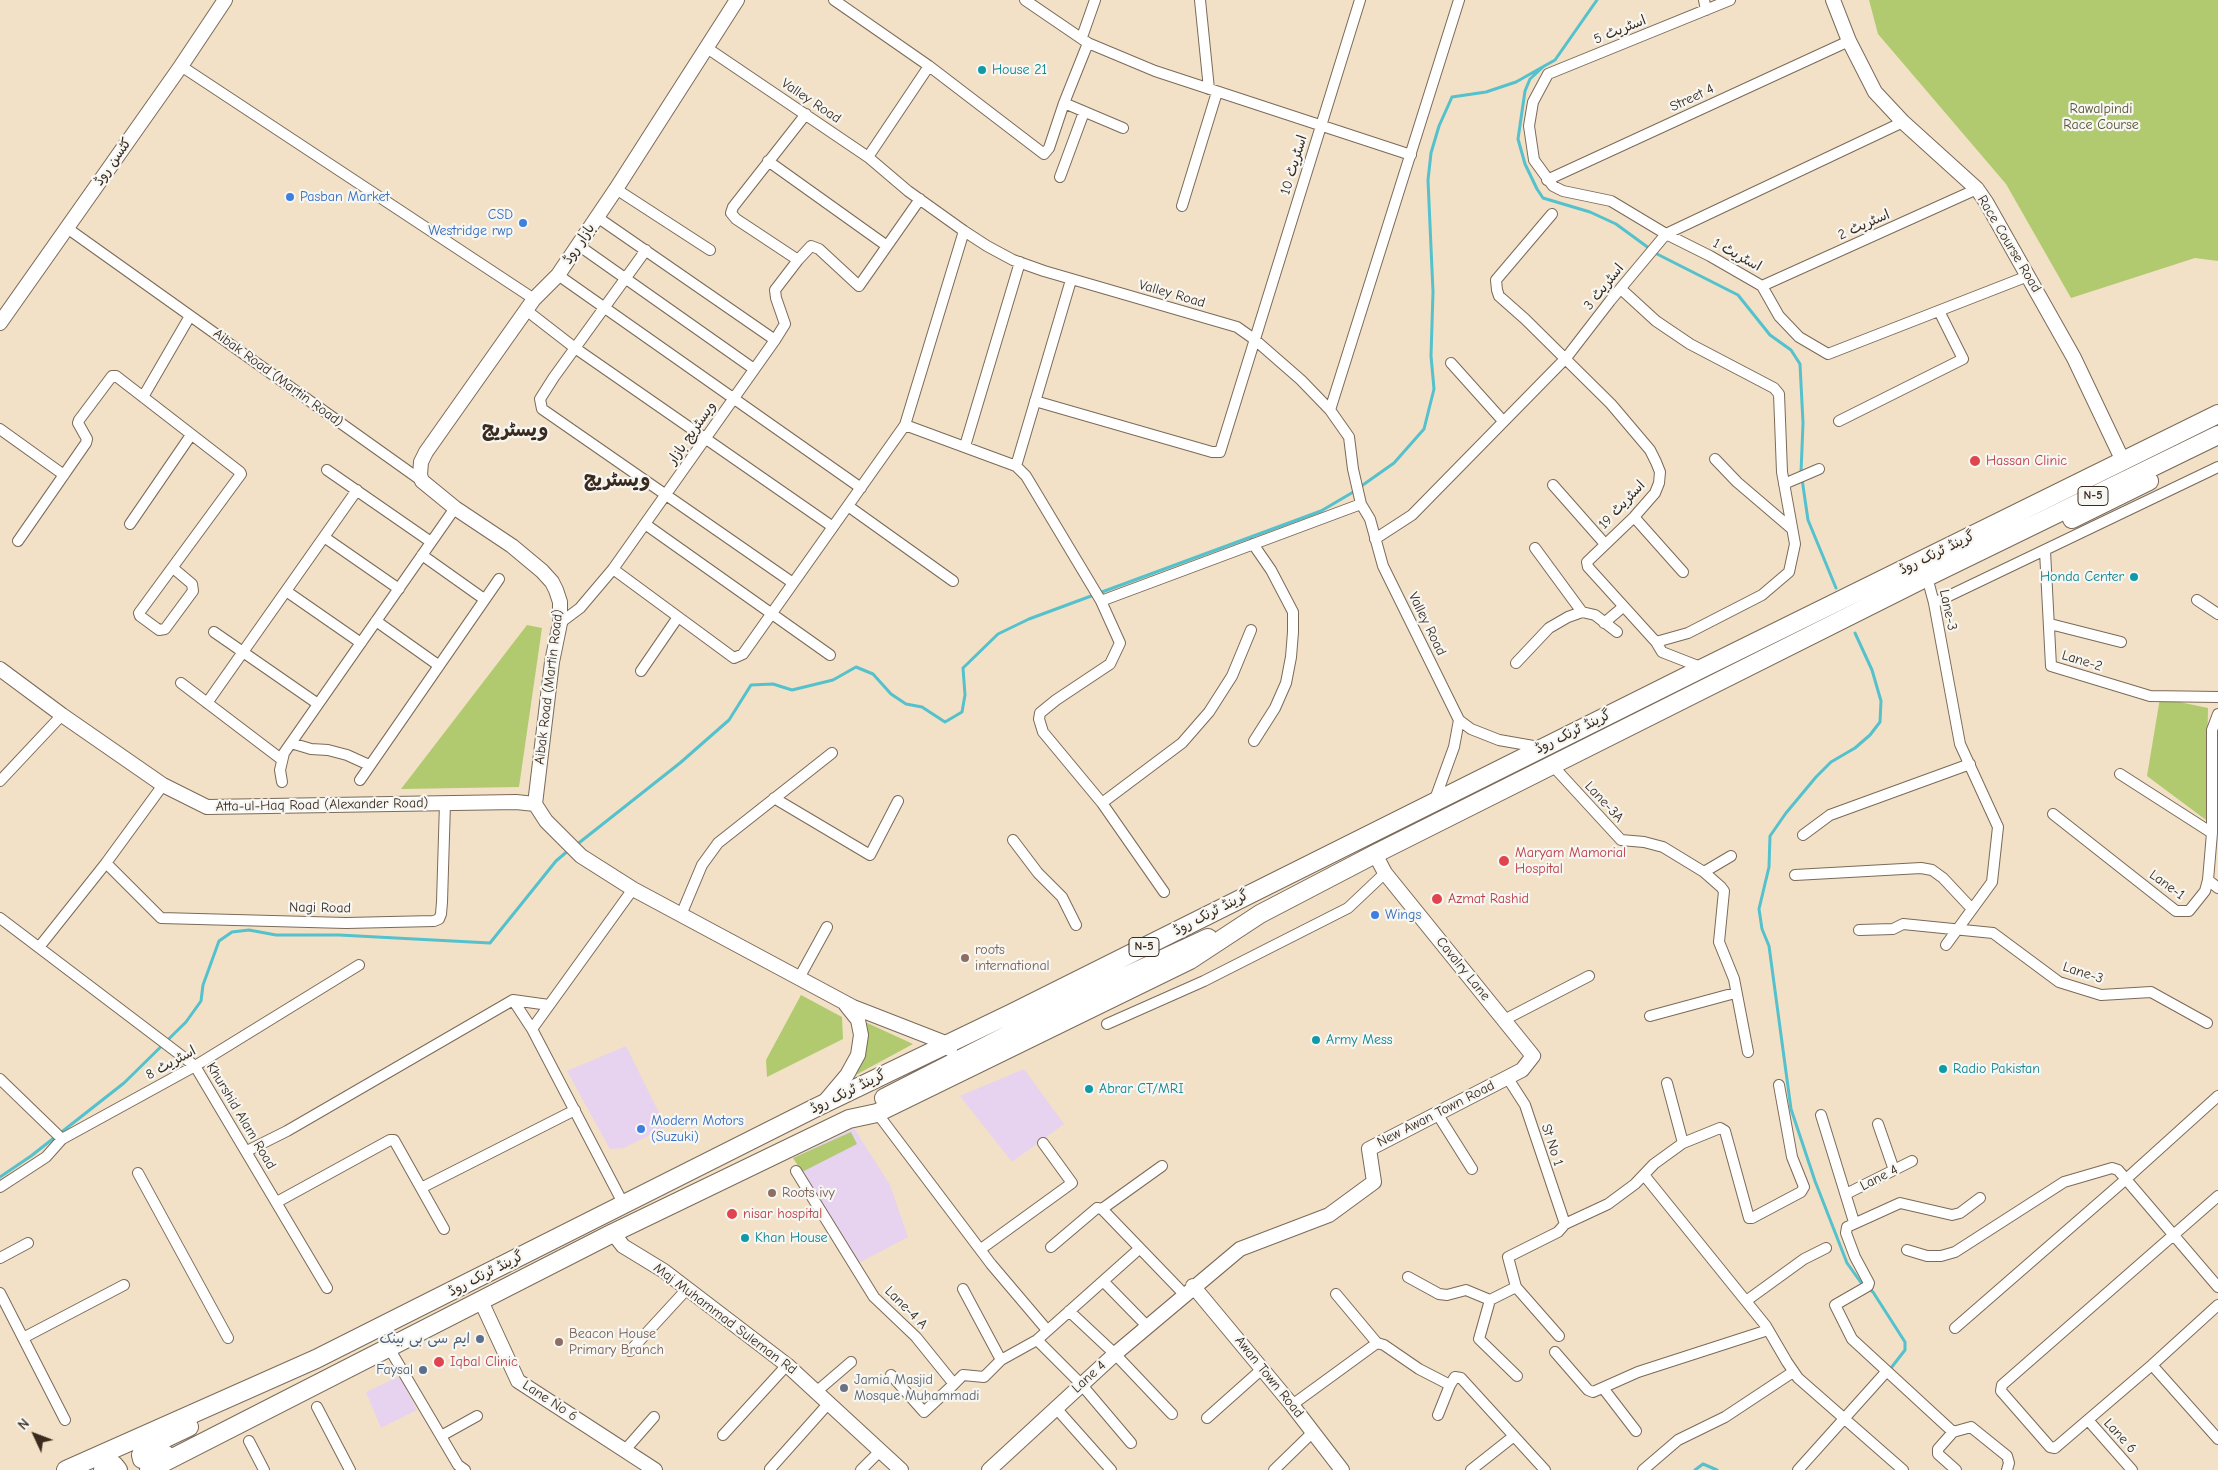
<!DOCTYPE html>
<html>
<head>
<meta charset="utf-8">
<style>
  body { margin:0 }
  #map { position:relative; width:2218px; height:1470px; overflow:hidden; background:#f2e1c6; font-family:"Comic Neue",sans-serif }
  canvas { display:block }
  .north { position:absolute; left:10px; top:1410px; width:50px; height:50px; -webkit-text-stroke:4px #f6f6f2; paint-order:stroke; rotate:313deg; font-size:14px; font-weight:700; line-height:20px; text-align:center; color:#3b2a1e }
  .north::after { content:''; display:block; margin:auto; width:18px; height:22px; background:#3b2a1e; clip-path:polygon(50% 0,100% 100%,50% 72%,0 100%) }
</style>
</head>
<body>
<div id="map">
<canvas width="2218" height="1470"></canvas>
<div class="north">N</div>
</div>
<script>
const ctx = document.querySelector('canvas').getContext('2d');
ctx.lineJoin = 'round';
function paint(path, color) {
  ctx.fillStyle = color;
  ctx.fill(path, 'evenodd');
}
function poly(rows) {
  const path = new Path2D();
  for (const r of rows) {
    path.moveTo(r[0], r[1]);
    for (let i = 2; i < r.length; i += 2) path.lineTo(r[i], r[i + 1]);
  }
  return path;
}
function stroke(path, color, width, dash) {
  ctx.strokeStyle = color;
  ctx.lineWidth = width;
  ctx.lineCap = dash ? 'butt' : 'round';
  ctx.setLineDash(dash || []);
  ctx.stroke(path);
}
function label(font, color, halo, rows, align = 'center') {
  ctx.font = font + ' "Comic Neue","Playpen Sans Arabic",sans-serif';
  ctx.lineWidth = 4.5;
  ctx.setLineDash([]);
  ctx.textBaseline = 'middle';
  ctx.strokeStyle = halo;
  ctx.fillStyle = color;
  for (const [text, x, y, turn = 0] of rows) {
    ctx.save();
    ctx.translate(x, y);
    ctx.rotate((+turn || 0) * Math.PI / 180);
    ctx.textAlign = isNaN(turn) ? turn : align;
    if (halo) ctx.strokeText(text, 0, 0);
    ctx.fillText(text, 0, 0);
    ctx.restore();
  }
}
paint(poly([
  [626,1046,666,1127,624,1148,610,1149,567,1071],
  [1024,1069,1064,1124,1012,1162,960,1096],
  [854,1128,890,1185,908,1237,859,1263,793,1158],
  [400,1376,417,1410,381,1428,366,1392]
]), '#e7d2ef');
paint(poly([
  [1869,0,2218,0,2218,261,2195,258,2071,298,2006,184,1878,34],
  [527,625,542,628,519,787,401,789],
  [2160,698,2208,708,2206,820,2147,776],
  [801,995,842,1017,843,1039,767,1077,766,1060],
  [863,1021,913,1044,852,1077],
  [851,1132,857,1144,802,1172,793,1158]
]), '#b1ca6f');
stroke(poly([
  [1544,66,1530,79,1525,91,1518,139,1525,164,1537,189,1543,198,1590,212,1616,224,1657,254,1738,295,1770,335,1791,350,1800,364,1803,423,1801,473],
  [1802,479,1808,520,1836,588],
  [1360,487,1394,463,1424,429,1434,389,1431,356,1433,292,1428,180,1431,153,1439,126,1452,97,1486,92,1516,82,1555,60,1597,0],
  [1855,633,1872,670,1881,701,1880,722,1870,735,1855,748,1831,762,1816,777,1786,813,1770,836,1769,867,1759,909,1762,929,1769,946,1791,1109,1815,1181,1847,1263,1862,1284,1873,1292,1905,1342,1905,1350,1891,1368],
  [575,846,680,763,729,720,751,685,773,684,792,690,833,680,856,667,873,674,891,694,906,704,922,707,945,722,962,712,965,695,963,668,998,634,1029,619,1321,511,1355,491],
  [0,1177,31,1156,124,1083,186,1022,201,1001,203,985,219,941,232,932,249,930,276,935,339,935,490,943,556,861,570,849],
  [1695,1470,1703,1464,1717,1470]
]), '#54c1cd', 3);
const street = poly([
  [834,0,929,66,1044,154,1049,148,1064,103,1088,43],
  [1025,0,1088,43,1155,71,1411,155],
  [1200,0,1209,89],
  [1704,0,1706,10],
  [1730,0,1548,74,1533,102,1529,126,1534,160,1553,186,1563,191,1611,201,1666,234,1710,256,1762,286,1779,316,1799,337,1828,354,2028,276],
  [1082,37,1095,0],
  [707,48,868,157,908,191,964,231,987,246,1013,260,1044,271,1237,327,1254,339,1301,380,1330,410,1349,437,1353,469,1361,504,1370,519,1383,566,1459,720,1471,729,1499,740,1539,747],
  [181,66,534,299],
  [1064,103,1123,128],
  [868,157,929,66],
  [768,161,887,246],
  [1060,177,1084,112],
  [1547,180,1849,41],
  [616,189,710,250],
  [1182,206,1217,92],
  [1552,214,1496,280,1497,290,1499,296,1525,319,1611,404,1650,450,1656,462,1660,472,1659,483,1655,493,1634,517,1587,562,1588,567,1656,642],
  [597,217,775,340],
  [67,228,422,481],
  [578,245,754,369],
  [646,250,554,377,540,399,542,409,793,583],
  [798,260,736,219,731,213,733,207,806,114],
  [558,275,861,488],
  [1762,286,1977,189],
  [1621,289,1656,321,1690,344,1774,388,1779,394,1782,472,1795,544,1789,572,1762,595,1688,633,1656,642,1662,652,1703,668],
  [526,310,575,348,833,527],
  [1451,363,1503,421],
  [143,397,190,316],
  [1035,401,1212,452,1220,452,1360,0],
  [1330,410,1459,0],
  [1839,421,1963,359,1939,311],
  [905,425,1016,466,1026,476,1101,601,1120,643,1110,664,1056,700,1040,713,1039,719,1043,732,1102,803,1164,892],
  [0,429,64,475],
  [965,446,1020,262],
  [1715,459,1737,482,1792,529],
  [1016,466,1071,280],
  [327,470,431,542],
  [1784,484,1819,469],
  [1553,485,1605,544],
  [848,506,953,581],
  [1634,517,1683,572],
  [130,524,191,435],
  [645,524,830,655],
  [324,537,399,589],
  [1375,539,1412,515,1566,358,1610,301,1666,234,1903,122],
  [18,541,86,443,87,439,78,423,79,420,112,376,116,376,240,472,241,474,139,613,140,616,159,630,165,629,193,591,192,584,173,568],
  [1253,544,1271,570,1293,612,1293,632,1291,657,1286,683,1275,708,1254,741],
  [1535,548,1582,612],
  [2045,551,2051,666,2150,696,2218,697],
  [422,555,484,599],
  [613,569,734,658,743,654,905,425,964,231],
  [1927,577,1934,603,1960,744,1998,827,1992,882,1946,945],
  [286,591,361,643],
  [2197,600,2218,614],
  [1101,601,1361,504],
  [1934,603,2218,467],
  [376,621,438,665],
  [560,623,580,608,613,569,775,340,785,324,776,298,775,290,798,260,811,246,819,249,859,286,920,199],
  [1604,623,1623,607],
  [2050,624,2121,642],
  [214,632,318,704],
  [1516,663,1549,628,1568,617,1582,612,1595,615,1617,632],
  [641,671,678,617],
  [181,683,281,759],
  [207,703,357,490],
  [291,743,311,749,328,750,347,755,369,765],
  [1552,765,1621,840,1644,842,1663,847,1704,872,1721,887,1724,891,1719,942,1734,979,1748,1052],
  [2120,774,2212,833],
  [360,780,499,579],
  [0,781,62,715],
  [282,782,280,770,284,753,455,508],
  [774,798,870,855,898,801],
  [1434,802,1454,747,1459,720],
  [1102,803,1182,743,1209,712,1232,676,1251,630],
  [2053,814,2176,911,2189,911,2205,891,2208,880,2212,833,2212,730,2218,714],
  [1803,835,1830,815,1970,764],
  [1013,840,1038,873,1062,897,1076,925],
  [106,863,161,918,346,923,434,921,439,919,441,914,442,902,445,803],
  [1704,872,1731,856],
  [1795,875,1921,868,1932,870,1943,878,1972,909],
  [2208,880,2218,888],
  [681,915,702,865,718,843,832,753],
  [0,918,195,1066,327,1288],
  [1859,930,1893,929,1903,924,1993,933,2059,982,2101,995,2151,992,2207,1023],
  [40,946,106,863,163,785],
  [799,978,827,927],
  [513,1000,532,1029,624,1205],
  [1650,1016,1735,993],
  [1504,1020,1589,976],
  [1107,1024,1204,981,1348,908,1385,873],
  [532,1029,633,889],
  [1507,1077,1525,1105,1565,1224],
  [0,1079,62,1139],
  [1667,1083,1683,1143],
  [877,1113,991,1264,1047,1330],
  [1438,1115,1472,1169],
  [1821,1115,1854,1222],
  [1878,1124,1894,1170],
  [247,1151,287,1131,513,1000,549,1005],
  [796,1171,874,1297,916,1337,954,1384,924,1412,891,1375],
  [138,1173,228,1338],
  [1644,1175,1766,1326,1787,1362,1798,1378,1903,1470],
  [0,1187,46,1157,62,1139,195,1066,359,965],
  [421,1188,575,1110],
  [1846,1194,1912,1161],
  [2218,1196,2002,1385,2001,1391,2050,1447,2055,1448,2152,1365,2218,1305],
  [277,1202,390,1140,394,1140,444,1229],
  [1102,1209,1184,1294],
  [1051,1247,1097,1208,1102,1209,1162,1166],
  [981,1249,1072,1183,1043,1143],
  [1907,1250,1927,1256,1941,1256,1955,1252,2064,1182,2112,1168,2118,1170,2218,1287],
  [0,1258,28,1243],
  [1408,1277,1439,1294,1447,1295,1466,1290,1490,1300,1516,1287],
  [1103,1281,1147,1326],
  [963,1289,1001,1360],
  [0,1293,65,1420],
  [1336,1294,1377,1343],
  [1490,1300,1479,1339,1517,1376],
  [1746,1301,1804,1259,1826,1248],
  [1069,1311,1115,1354,1172,1414],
  [1955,1328,2125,1180,2218,1096],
  [1559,1336,1516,1287,1508,1257,1558,1232,1565,1224,1608,1204,1635,1184,1654,1164,1683,1143,1720,1128,1725,1131,1749,1218,1752,1218,1801,1192,1804,1187,1792,1157,1779,1085],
  [23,1338,124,1285],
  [1037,1340,1081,1384,1131,1443],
  [389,1348,458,1465,465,1470],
  [630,1351,687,1289],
  [1555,1352,1588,1390,1593,1392,1638,1372,1768,1330],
  [2152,1365,2218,1439],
  [954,1384,963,1375,984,1377,1001,1360,1037,1340,1139,1249],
  [1603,1388,1636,1431],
  [816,1392,851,1362],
  [1292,1405,1377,1343,1384,1345,1419,1369,1450,1385,1455,1377,1461,1378,1545,1470],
  [317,1407,350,1470],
  [1055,1407,1111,1470],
  [1438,1415,1450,1385],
  [1207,1418,1262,1369],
  [2088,1420,2132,1470],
  [1953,1432,1852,1339,1835,1305,1868,1286,1869,1283,1855,1257,1846,1233,1847,1227,1900,1203,1952,1215,1960,1213,1980,1198],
  [723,1435,787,1365],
  [441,1436,477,1416],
  [249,1441,264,1470],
  [625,1450,654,1417],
  [770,1469,828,1404],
  [861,1470,879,1452],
  [1274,1470,1313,1432],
  [1471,1470,1514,1436],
  [1643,1470,1678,1440,1725,1417,1793,1372],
  [1798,1470,1886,1372],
  [1956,1470,1938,1454,1938,1449,1953,1432,1971,1427,2007,1456,2009,1463,2007,1470]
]);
const secondary = poly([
  [737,0,616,189,558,275,534,299,426,452,421,462,420,475,422,481,455,508,512,546,542,571,552,582,556,590,560,602,560,623,552,662,535,804,546,821,581,856,633,889,853,1007,948,1044,950,1049],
  [1833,0,1849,41,1875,92,1903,122,1977,189,1986,202,2074,358,2123,461],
  [0,323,181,66,225,0],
  [0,669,62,715,163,785,207,807,516,802,535,804],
  [826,1100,847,1075,858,1055,861,1035,858,1020,846,1005],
  [613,1233,623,1246,664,1271,787,1365,901,1470],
  [1193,1286,1292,1405,1342,1470],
  [481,1301,518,1381,655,1470],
  [989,1470,1115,1354,1240,1249,1329,1215,1374,1182,1369,1149,1522,1070,1533,1056,1385,873,1375,854]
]);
const highway = poly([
  [2072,519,2149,481],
  [884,1098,1092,992,1208,938],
  [165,1454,149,1462,142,1459,141,1455,145,1448,189,1427],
  [66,1470,316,1359,815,1108,1012,1013,1703,668,2218,414],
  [103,1470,114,1465,118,1470],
  [149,1470,613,1233,849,1119,877,1113,1190,960,1260,914,1375,854,1927,577,2218,435]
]);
stroke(street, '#7b6a59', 12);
stroke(secondary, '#7b6a59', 16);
stroke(highway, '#7b6a59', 20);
stroke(street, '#fff', 10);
stroke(secondary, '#fff', 14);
stroke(highway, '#fff', 18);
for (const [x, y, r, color] of [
  [982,70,5,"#0f9aa8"],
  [290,197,5,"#3f7fe0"],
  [523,223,5,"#3f7fe0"],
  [1975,461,6,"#e0444e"],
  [2134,577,5,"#0f9aa8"],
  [1504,861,6,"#e0444e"],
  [1437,899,6,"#e0444e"],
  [1375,915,5,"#3f7fe0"],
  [965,958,5,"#8d6e63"],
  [1316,1040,5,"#0f9aa8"],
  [1943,1069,5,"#0f9aa8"],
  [1089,1089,5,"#0f9aa8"],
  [641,1129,5,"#3f7fe0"],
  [772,1193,5,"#8d6e63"],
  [732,1214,6,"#e0444e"],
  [745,1238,5,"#0f9aa8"],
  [480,1339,5,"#5c6f8a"],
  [559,1342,5,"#8d6e63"],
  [439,1362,6,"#e0444e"],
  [423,1370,5,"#5c6f8a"],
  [844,1388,5,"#6b7280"]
]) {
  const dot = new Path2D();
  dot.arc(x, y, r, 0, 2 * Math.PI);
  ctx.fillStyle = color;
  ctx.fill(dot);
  stroke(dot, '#f6f6f2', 2);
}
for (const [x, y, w] of [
  [2093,496,30],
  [1144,947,30]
]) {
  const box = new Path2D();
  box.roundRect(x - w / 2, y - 9.5, w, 19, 4);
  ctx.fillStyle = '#f6f6f2';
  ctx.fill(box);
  stroke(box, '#3b2a1e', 1);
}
label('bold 12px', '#3b2a1e', null, [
  ["N-5",2093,496],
  ["N-5",1144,947]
]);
label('14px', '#3b2a1e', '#f6f6f2', [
  ["اسٹریٹ 5",1620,30,-22],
  ["Street 4",1692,98,-25],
  ["Valley Road",811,101,34],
  ["کٹسن روڈ",113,162,-55],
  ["اسٹریٹ 10",1294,165,-73],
  ["اسٹریٹ 2",1864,225,-24],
  ["بازار روڈ",579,244,-56],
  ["Race Course Road",2009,244,59],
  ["اسٹریٹ 1",1737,255,29],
  ["اسٹریٹ 3",1604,287,-51],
  ["Valley Road",1172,294,16],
  ["Aibak Road (Martin Road)",278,378,36],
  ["ویسٹریج بازار",692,433,-55],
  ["اسٹریٹ 19",1622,505,-47],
  ["گرینڈ ٹرنک روڈ",1937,553,-26],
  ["Lane-3",1948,610,78],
  ["Valley Road",1427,624,64],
  ["Lane-2",2082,661,17],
  ["Aibak Road (Martin Road)",549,687,-83],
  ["گرینڈ ٹرنک روڈ",1573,732,-26],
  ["Lane-3A",1604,802,47],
  ["Atta-ul-Haq Road (Alexander Road)",322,805,-1],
  ["Lane-1",2167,885,36],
  ["Nagi Road",320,908,1],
  ["گرینڈ ٹرنک روڈ",1211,913,-27],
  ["Cavalry Lane",1463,969,51],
  ["Lane-3",2083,973,18],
  ["اسٹریٹ 8",171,1063,-29],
  ["گرینڈ ٹرنک روڈ",848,1092,-26],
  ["New Awan Town Road",1436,1114,-27],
  ["Khurshid Alam Road",241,1116,59],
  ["St No 1",1552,1145,72],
  ["Lane 4",1879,1178,-27],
  ["گرینڈ ٹرنک روڈ",486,1274,-27],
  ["Lane-4 A",906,1308,45],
  ["Maj Muhammad Suleman Rd",725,1319,37],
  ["Lane 4",1089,1377,-42],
  ["Awan Town Road",1269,1377,51],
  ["Lane No 6",550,1401,33],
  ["Lane 6",2120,1436,48]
]);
label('14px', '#0d838f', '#f6f6f2', [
  ["House 21",992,70],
  ["Honda Center",2124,577,"right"],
  ["Army Mess",1326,1040],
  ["Radio Pakistan",1953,1069],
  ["Abrar CT/MRI",1099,1089],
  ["Khan House",755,1238]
], 'left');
label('14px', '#585232', '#f6f6f2', [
  ["Rawalpindi",2101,109],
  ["Race Course",2101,125]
]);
label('14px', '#366cbe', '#f6f6f2', [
  ["Pasban Market",300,197],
  ["CSD",513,215,"right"],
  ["Westridge rwp",513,231,"right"],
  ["Wings",1385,915],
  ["Modern Motors",651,1121],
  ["(Suzuki)",651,1137]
], 'left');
label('14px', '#be3a42', '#f6f6f2', [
  ["Hassan Clinic",1986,461],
  ["Maryam Mamorial",1515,853],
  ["Hospital",1515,869],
  ["Azmat Rashid",1448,899],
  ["nisar hospital",743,1214],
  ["Iqbal Clinic",450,1362]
], 'left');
label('14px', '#785e54', '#f6f6f2', [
  ["roots",975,950],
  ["international",975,966],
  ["Roots ivy",782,1193],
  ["Beacon House",569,1334],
  ["Primary Branch",569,1350]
], 'left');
label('14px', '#4e5e75', '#f6f6f2', [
  ["ایم سی بی بینک",470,1339],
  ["Faysal",413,1370]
], 'right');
label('14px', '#5b616d', '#f6f6f2', [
  ["Jamia Masjid",854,1380],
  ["Mosque Muhammadi",854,1396]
], 'left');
label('bold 19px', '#3b2a1e', '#f6f6f2', [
  ["ویسٹریج",515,431],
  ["ویسٹریج",617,481]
]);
</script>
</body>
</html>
